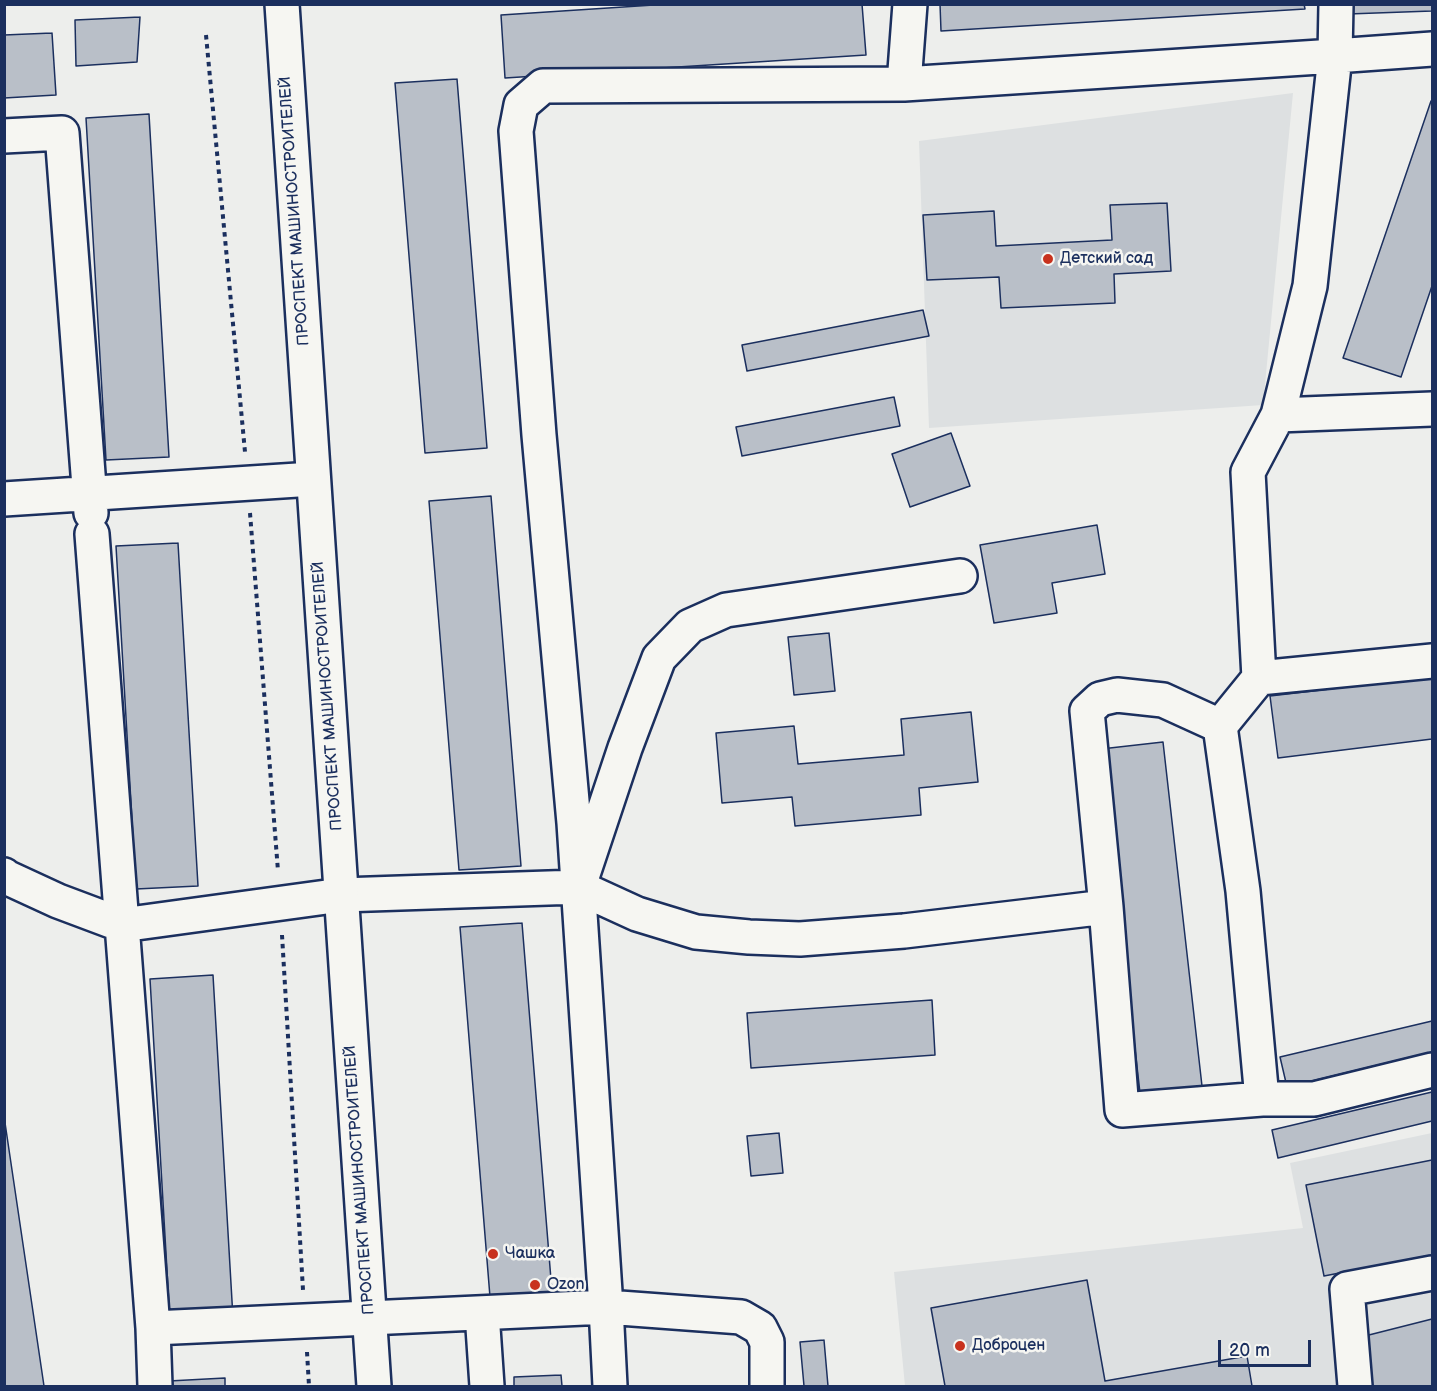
<!DOCTYPE html>
<html>
<head>
<meta charset="utf-8">
<style>
  body { margin:0 }
  #map { position:relative; width:1437px; height:1391px; overflow:hidden; background:#edeeec; font-family:"Balsamiq Sans",sans-serif }
  canvas { display:block }
  .frame { position:absolute; inset:0; border:6px solid #1b2f5e; pointer-events:none }
  .scale { position:absolute; left:1218px; top:1340px; width:93px; height:27px; box-sizing:border-box; border:3px solid #1b2f5e; border-top:0; padding-left:8px; font-size:18px; line-height:21px; white-space:nowrap; color:#1b2f5e; -webkit-text-stroke:4px #f6f6f2; paint-order:stroke }
</style>
</head>
<body>
<div id="map">
<canvas width="1437" height="1391"></canvas>
<div class="frame"></div>
<div class="scale">20 m</div>
</div>
<script>
const ctx = document.querySelector('canvas').getContext('2d');
ctx.lineJoin = 'round';
function paint(path, color) {
  ctx.fillStyle = color;
  ctx.fill(path, 'evenodd');
}
function poly(rows) {
  const path = new Path2D();
  for (const r of rows) {
    path.moveTo(r[0], r[1]);
    for (let i = 2; i < r.length; i += 2) path.lineTo(r[i], r[i + 1]);
  }
  return path;
}
function stroke(path, color, width, dash) {
  ctx.strokeStyle = color;
  ctx.lineWidth = width;
  ctx.lineCap = dash ? 'butt' : 'round';
  ctx.setLineDash(dash || []);
  ctx.stroke(path);
}
function label(font, color, halo, rows, align = 'center') {
  ctx.font = font + ' "Balsamiq Sans",sans-serif';
  ctx.lineWidth = 5;
  ctx.setLineDash([]);
  ctx.textBaseline = 'middle';
  ctx.strokeStyle = halo;
  ctx.fillStyle = color;
  for (const [text, x, y, turn = 0] of rows) {
    ctx.save();
    ctx.translate(x, y);
    ctx.rotate((+turn || 0) * Math.PI / 180);
    ctx.textAlign = isNaN(turn) ? turn : align;
    if (halo) ctx.strokeText(text, 0, 0);
    ctx.fillText(text, 0, 0);
    ctx.restore();
  }
}
paint(poly([
  [1293,93,1263,405,929,428,919,141],
  [1432,1133,1432,1386,905,1386,894,1272,1303,1228,1290,1163]
]), '#dde0e1');
const building = poly([
  [669,4,862,4,866,55,505,78,501,15,669,4],
  [940,4,1304,4,1305,9,941,31,940,4],
  [1347,4,1432,4,1432,11,1348,14,1347,4],
  [140,17,137,62,76,66,75,20,140,17],
  [52,33,56,95,4,98,4,35,52,33],
  [457,79,487,448,425,453,395,83,457,79],
  [1431,101,1432,101,1432,286,1401,377,1343,358,1431,101],
  [149,114,169,457,106,460,86,118,149,114],
  [1167,203,1171,271,1114,274,1115,303,1001,308,999,277,927,280,923,215,994,211,996,246,1112,240,1110,205,1167,203],
  [923,310,929,336,747,371,742,345,923,310],
  [894,397,900,426,742,456,736,427,894,397],
  [951,433,970,486,910,507,892,454,951,433],
  [491,496,521,866,459,870,429,501,491,496],
  [1097,525,1105,574,1052,583,1057,613,994,623,980,545,1097,525],
  [178,543,198,886,136,889,116,546,178,543],
  [829,633,835,691,794,695,788,637,829,633],
  [1432,677,1432,739,1278,758,1270,696,1432,677],
  [971,712,978,782,919,788,921,815,795,826,792,797,722,803,716,733,794,726,798,764,904,755,901,719,971,712],
  [1163,742,1202,1086,1140,1093,1101,749,1163,742],
  [522,923,552,1292,490,1297,460,927,522,923],
  [213,975,233,1318,170,1322,150,979,213,975],
  [932,1000,935,1055,751,1068,747,1013,932,1000],
  [1432,1021,1432,1052,1287,1087,1280,1057,1432,1021],
  [1432,1092,1432,1121,1278,1158,1272,1130,1432,1092],
  [4,1116,44,1386,4,1386,4,1116],
  [779,1133,783,1173,751,1176,747,1136,779,1133],
  [1432,1160,1432,1255,1324,1276,1306,1185,1432,1160],
  [1087,1280,1105,1381,1247,1356,1252,1386,945,1386,931,1308,1087,1280],
  [1432,1319,1432,1386,1368,1386,1357,1338,1432,1319],
  [824,1340,828,1386,804,1386,800,1342,824,1340],
  [561,1375,562,1386,514,1386,514,1377,561,1375],
  [225,1378,225,1386,169,1386,169,1381,225,1378]
]);
paint(building, '#b9bfc8');
stroke(building, '#1b2f5e', 1.5);
const minor = poly([
  [904,84,910,4],
  [4,136,62,133,91,513],
  [1278,415,1432,409],
  [4,499,313,479],
  [92,534,153,1328,155,1386],
  [1259,678,1432,661],
  [1220,726,1163,700,1117,695,1100,699,1087,711,1106,907,1122,1110,1262,1099,1243,891,1220,726,1259,678,1248,472,1278,415,1310,286,1335,56,1336,4],
  [583,874,625,748,659,658,690,626,726,610,960,576],
  [4,875,6,877,58,901,122,925,341,895,578,887,637,914,696,932,749,937,800,939,904,931,1106,907],
  [1262,1099,1314,1099,1432,1070],
  [482,1313,487,1386],
  [153,1328,606,1307,610,1386],
  [767,1386,767,1342,760,1328,741,1317,606,1307,574,823,539,435,516,131,521,105,543,86,904,84,1335,56,1432,49],
  [1355,1386,1347,1289,1432,1273]
]);
const major = poly([
  [282,4,374,1386]
]);
stroke(minor, '#1b2f5e', 38);
stroke(major, '#1b2f5e', 38);
stroke(poly([
  [206,35,245,452],
  [250,513,278,871],
  [282,935,303,1290],
  [307,1352,309,1386]
]), '#1b2f5e', 4, [4.5, 4.5]);
stroke(minor, '#f6f6f2', 33);
stroke(major, '#f6f6f2', 33);
for (const [x, y, r, color] of [
  [1048,259,6,"#c8321e"],
  [493,1254,6,"#c8321e"],
  [535,1285,6,"#c8321e"],
  [960,1346,6,"#c8321e"]
]) {
  const dot = new Path2D();
  dot.arc(x, y, r, 0, 2 * Math.PI);
  ctx.fillStyle = color;
  ctx.fill(dot);
  stroke(dot, '#f6f6f2', 2);
}
label('16px', '#1b2f5e', '#f6f6f2', [
  ["ПРОСПЕКТ МАШИНОСТРОИТЕЛЕЙ",295,211,-94],
  ["ПРОСПЕКТ МАШИНОСТРОИТЕЛЕЙ",328,696,-94],
  ["ПРОСПЕКТ МАШИНОСТРОИТЕЛЕЙ",360,1180,-94]
]);
label('16px', '#1b2f5e', '#f6f6f2', [
  ["Детский сад",1060,259],
  ["Чашка",505,1254],
  ["Ozon",547,1285],
  ["Доброцен",972,1346]
], 'left');
</script>
</body>
</html>
